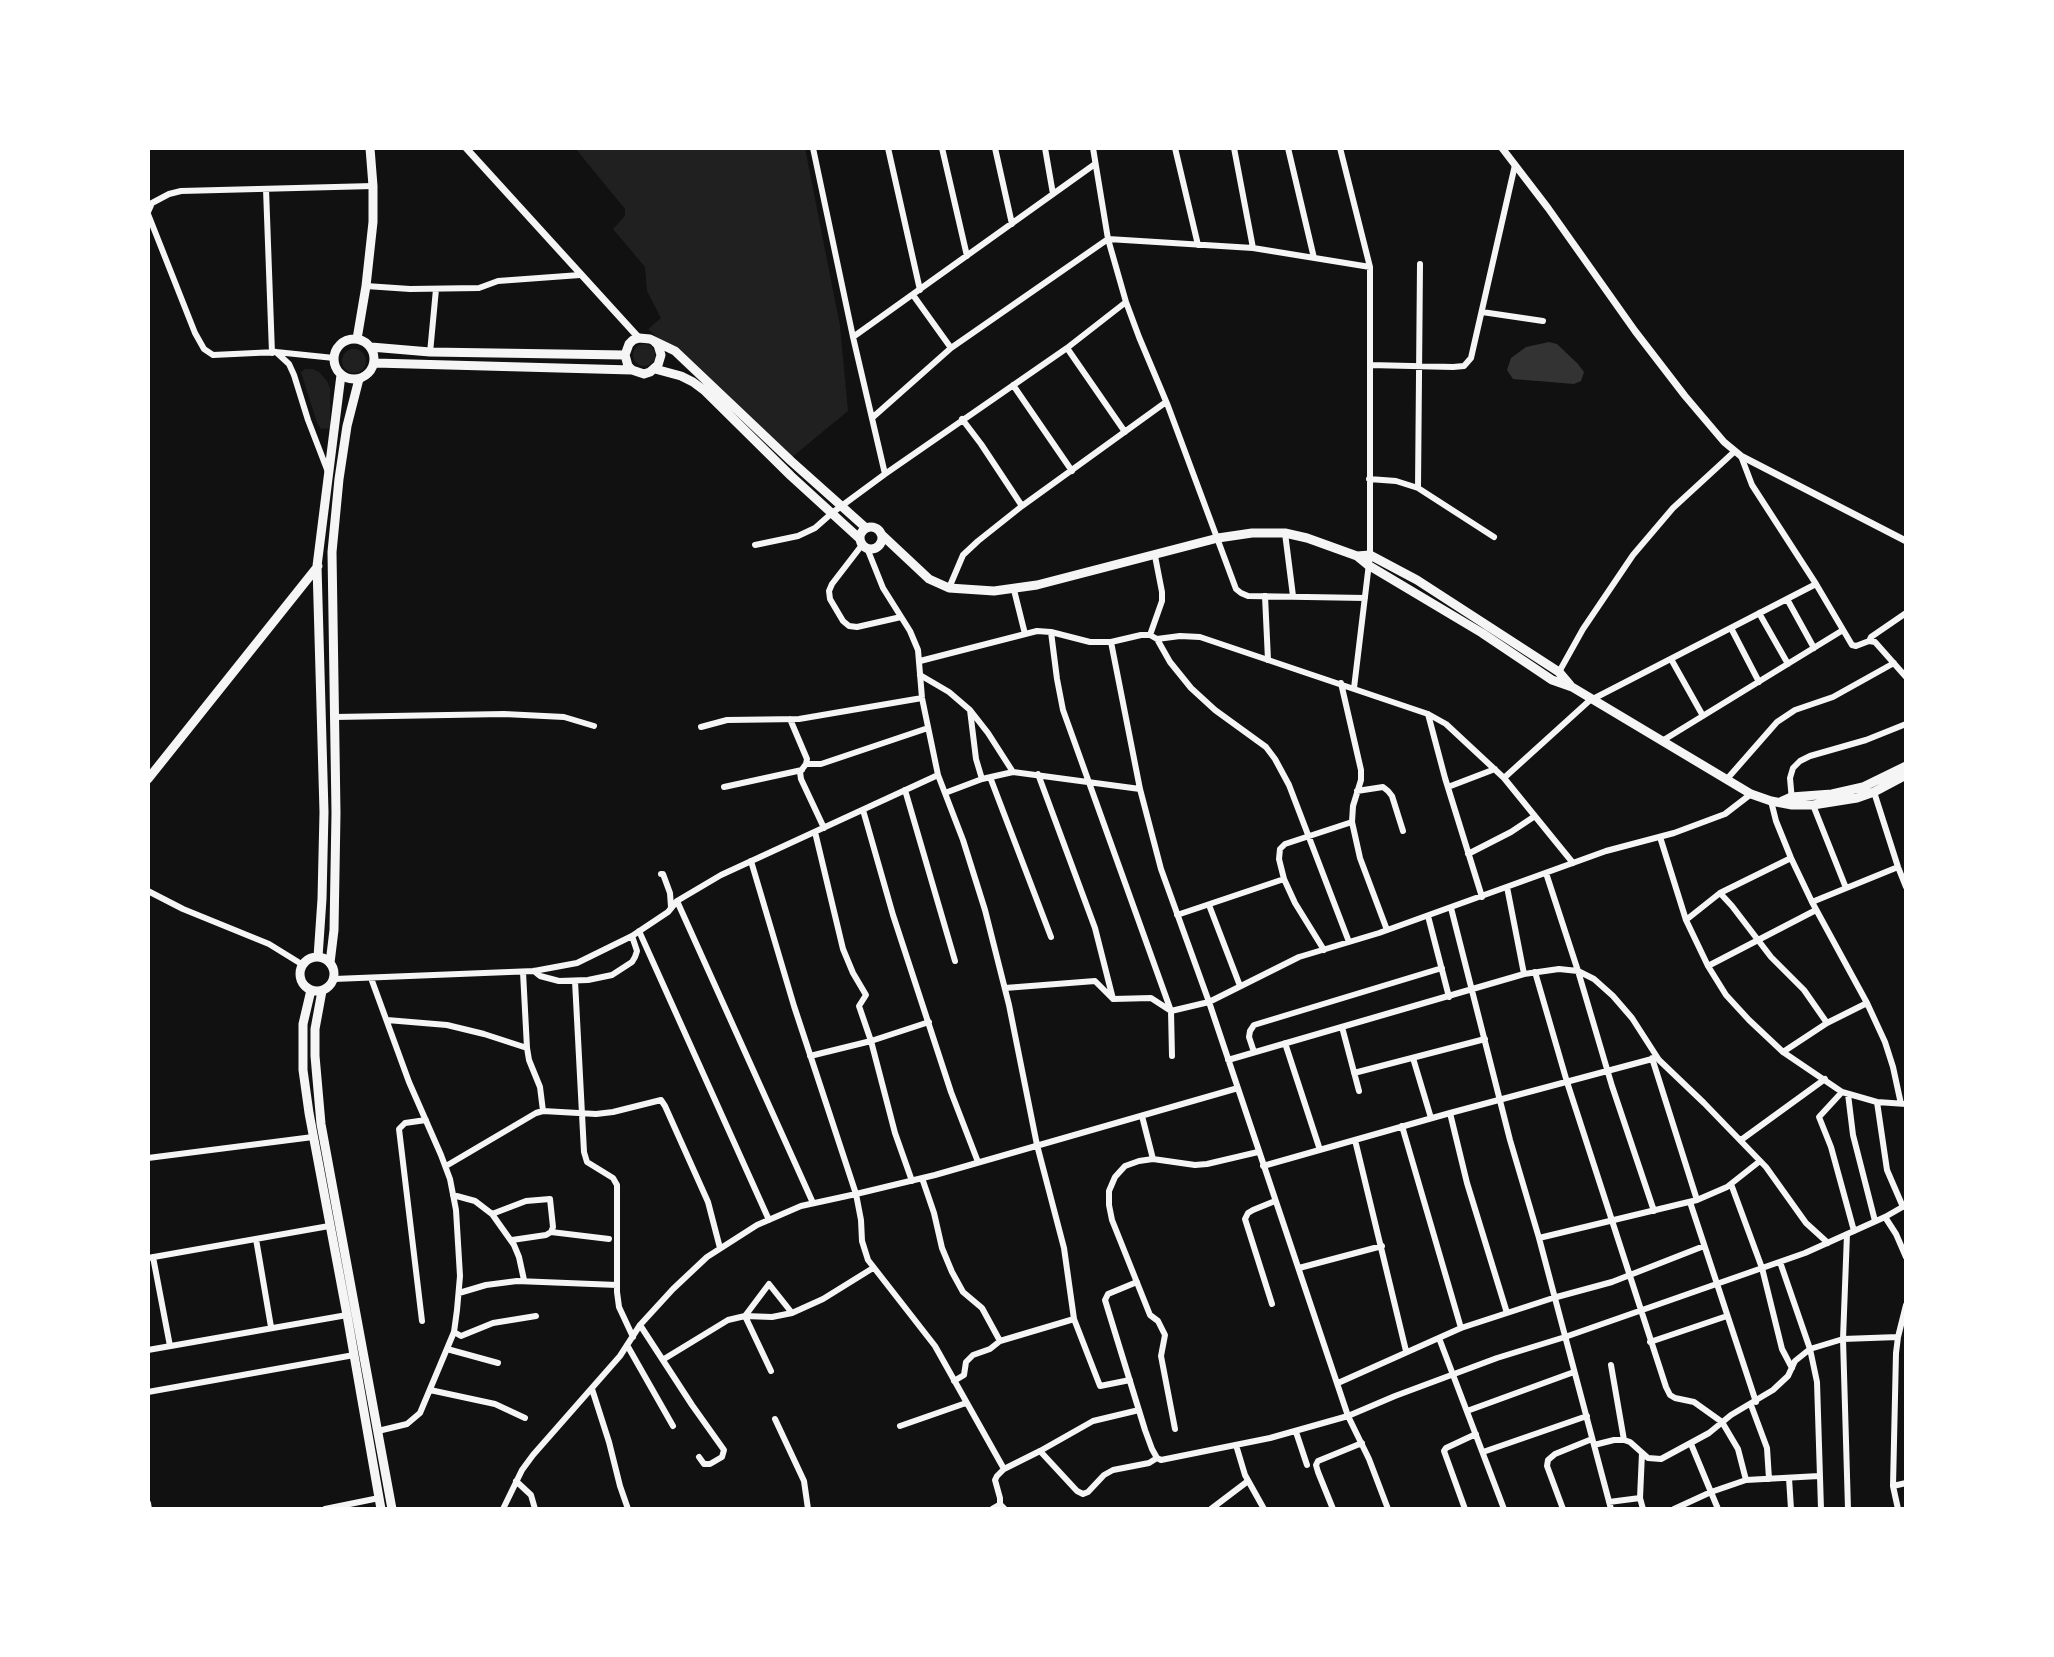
<!DOCTYPE html>
<html>
<head>
<meta charset="utf-8">
<style>
  body { margin:0 }
  #map { position:relative; width:2054px; height:1657px; overflow:hidden; background:#111; font-family:Raleway,sans-serif }
  canvas { display:block }
  .frame { position:absolute; inset:0; border:150px solid #fff; pointer-events:none }
</style>
</head>
<body>
<div id="map">
<canvas width="2054" height="1657"></canvas>
<div class="frame"></div>
</div>
<script>
const ctx = document.querySelector('canvas').getContext('2d');
ctx.lineJoin = 'round';
function paint(path, color) {
  ctx.fillStyle = color;
  ctx.fill(path, 'evenodd');
}
function poly(rows) {
  const path = new Path2D();
  for (const r of rows) {
    if (r.length === 3) {
      path.moveTo(r[0] + r[2], r[1]);
      path.arc(r[0], r[1], r[2], 0, 2 * Math.PI);
      continue;
    }
    path.moveTo(r[0], r[1]);
    for (let i = 2; i < r.length; i += 2) path.lineTo(r[i], r[i + 1]);
  }
  return path;
}
function stroke(path, color, width, dash) {
  ctx.strokeStyle = color;
  ctx.lineWidth = width;
  ctx.lineCap = dash ? 'butt' : 'round';
  ctx.setLineDash(dash || []);
  ctx.stroke(path);
}
paint(poly([
  [575,148,805,148,840,326,848,411,791,458,648,329,661,318,647,291,645,267,613,229,625,216,625,209],
  [644,355,11],
  [354,361,12],
  [305,369,313,369,319,372,327,381,330,388,330,428,321,429,317,423,301,372]
]), '#202020');
paint(poly([
  [1549,342,1557,344,1578,364,1584,372,1581,381,1574,384,1513,379,1507,370,1511,358,1526,347]
]), '#333');
stroke(poly([
  [813,148,853,337,885,474],
  [888,148,920,290],
  [942,148,967,256],
  [995,148,1012,224],
  [1045,148,1053,194],
  [1093,148,1108,239,1126,302,1139,337,1168,406,1236,589,1241,593,1248,596,1365,598],
  [1175,148,1198,245],
  [1234,148,1253,248],
  [1288,148,1314,258],
  [1340,148,1370,267,1370,555,1354,688],
  [266,189,272,353],
  [148,212,152,203,169,194,181,191,373,186],
  [148,214,195,333,204,349,213,355,276,352,334,358],
  [366,286,410,289,479,288,498,281,580,275],
  [913,295,951,348],
  [1482,312,1543,321],
  [853,337,1095,164],
  [276,352,289,364,294,375,308,420,328,472],
  [430,353,436,289],
  [1370,365,1453,367,1464,366,1471,358,1515,165],
  [1013,385,1072,471],
  [872,418,951,348,1108,239,1253,248,1370,267],
  [962,419,981,444,1022,506],
  [1125,432,1067,348,1126,302],
  [1741,456,1752,485,1816,584,1852,645,1856,646,1869,641,1875,642,1906,677],
  [1369,479,1396,481,1418,488,1494,537],
  [1418,488,1420,264],
  [1285,533,1293,596],
  [755,545,798,536,815,528,832,513,885,474,1067,348],
  [862,545,832,584,829,591,830,599,843,621,849,626,857,627,901,617],
  [867,548,883,588,910,631,918,650,922,698,938,775,963,840,985,910,1009,1005,1037,1145,1064,1248,1074,1319,1100,1386,1130,1380],
  [949,588,963,555,978,541,1022,506,1166,402],
  [1014,590,1025,634],
  [1265,596,1268,660],
  [1787,599,1814,648],
  [1759,613,1788,664],
  [1731,628,1759,682],
  [1051,632,1057,679,1063,710,1171,1011,1172,1056],
  [1150,635,1162,601,1162,592,1155,556],
  [1157,639,1180,636,1200,637,1428,714,1446,724,1504,778,1573,863],
  [1869,641,1871,637,1906,613],
  [1111,642,1140,789,1161,869,1209,1002,1348,1416,1369,1459,1388,1509],
  [1671,659,1703,716],
  [920,661,1037,631,1051,632,1090,642,1111,642,1141,635,1150,635,1157,639,1170,662,1191,688,1215,710,1266,747,1275,759,1289,785,1349,942],
  [1559,672,1583,629,1633,555,1673,508,1735,451],
  [920,675,949,692,970,710,988,733,1013,772],
  [1341,683,1361,770,1361,780,1353,806,1352,822,1360,858,1387,930],
  [970,710,976,759,982,779],
  [1428,714,1445,778,1482,897],
  [335,717,504,714,564,717,594,726],
  [790,719,807,759,806,764,800,772,801,779,824,828],
  [701,727,727,720,799,719,922,698],
  [1662,741,1843,630],
  [806,764,821,764,928,728],
  [1038,774,1095,928,1113,999],
  [990,777,1051,937],
  [1504,778,1589,701,1816,584],
  [1727,779,1777,722,1795,710,1833,697,1894,663],
  [724,787,802,770],
  [1448,787,1495,769],
  [905,790,955,961],
  [1357,791,1383,787,1388,791,1392,796,1403,831],
  [1874,792,1898,867,1906,887],
  [945,793,982,779,1013,772,1140,789],
  [1771,801,1776,821,1791,858,1812,902,1867,1003,1885,1042,1893,1067,1901,1104],
  [1792,801,1790,778,1793,768,1800,761,1810,756,1866,740,1906,724],
  [1813,805,1846,888],
  [863,810,893,915,951,1092,978,1162],
  [815,832,843,949,853,973,866,995,859,1006,871,1041,895,1133,912,1181],
  [1660,837,1686,920,1708,966,1726,995,1749,1020,1783,1052,1842,1092,1877,1102,1906,1104],
  [1468,854,1511,832,1535,816],
  [1546,873,1578,971,1612,1086,1654,1211],
  [661,874,663,874,670,893,671,907],
  [1507,887,1524,974],
  [148,891,183,909,269,944,303,965],
  [1720,893,1732,906,1771,957,1804,990,1827,1023],
  [677,901,813,1203],
  [1812,902,1898,867],
  [1209,905,1240,986],
  [1451,908,1510,1140,1539,1238,1611,1509],
  [1177,915,1284,879],
  [1428,916,1449,997],
  [1686,920,1720,893,1791,858],
  [639,931,769,1220],
  [1324,950,1295,903,1284,879,1279,859,1280,849,1285,844,1352,822],
  [1708,966,1816,910],
  [534,971,540,976,559,981,588,980,612,975,632,962,635,957,637,951,632,936],
  [523,972,527,1048,529,1060,540,1087,543,1111],
  [1535,972,1567,1082,1666,1387,1670,1395,1675,1398,1694,1402,1722,1422,1738,1449,1746,1480],
  [371,978,409,1082,441,1155,450,1179,456,1210,460,1276,457,1310,454,1332,420,1413,407,1424,378,1431],
  [334,979,534,971,577,963,632,936,668,912,677,901,721,875,938,775],
  [575,981,584,1152,587,1162,613,1178,617,1185,617,1292,619,1307,633,1337],
  [1005,988,1095,981,1113,999,1151,998,1171,1011,1209,1002,1299,957,1379,933,1606,851,1674,833,1725,814,1751,794],
  [387,1020,447,1025,484,1034,527,1048],
  [1342,1027,1359,1091],
  [1285,1043,1320,1150],
  [1254,1052,1249,1037,1250,1031,1254,1025,1442,968],
  [1783,1052,1827,1023,1867,1003],
  [810,1056,871,1041,929,1022],
  [1413,1058,1431,1118],
  [1652,1058,1697,1200],
  [1228,1060,1524,974,1559,969,1578,971,1594,979,1613,996,1632,1018,1659,1060,1704,1103,1766,1167,1806,1223,1828,1243],
  [1354,1073,1485,1039],
  [1842,1092,1819,1117,1831,1147,1854,1231],
  [1848,1094,1853,1135,1875,1221],
  [1877,1102,1887,1170,1903,1207],
  [1450,1113,1467,1183,1507,1313],
  [1142,1116,1153,1159],
  [1402,1126,1461,1328],
  [1355,1140,1406,1351],
  [1741,1140,1825,1079],
  [148,1158,313,1137],
  [446,1166,536,1113,543,1111,596,1114,613,1112,661,1100,665,1106,708,1202,720,1248],
  [1263,1166,1450,1113,1652,1059],
  [922,1178,934,1213,942,1248,952,1272,963,1292,982,1308,1000,1341],
  [1731,1184,1762,1268,1782,1349,1792,1368],
  [453,1195,475,1201,492,1214,514,1245,519,1257,524,1280],
  [1690,1202,1756,1402],
  [492,1214,526,1201,550,1199,553,1227,551,1232,546,1235,512,1240],
  [1885,1217,1896,1234,1906,1257],
  [551,1232,609,1239],
  [1847,1234,1843,1339,1848,1509],
  [1539,1238,1697,1200,1727,1187,1760,1161],
  [256,1239,271,1327],
  [153,1257,170,1346],
  [148,1258,329,1226],
  [1780,1262,1810,1349,1817,1382,1821,1509],
  [1299,1268,1382,1246],
  [1137,1282,1108,1294,1105,1300,1145,1430,1152,1449,1157,1458,1161,1460,1270,1438,1348,1416,1395,1396,1497,1358,1565,1337,1805,1253,1885,1217,1906,1205],
  [459,1293,486,1285,517,1281,617,1285],
  [1272,1304,1245,1219,1248,1213,1253,1210,1275,1201],
  [422,1321,399,1129,405,1123,426,1120],
  [640,1325,692,1405,724,1450,722,1457,710,1464,704,1464,699,1457],
  [454,1332,461,1336,493,1323,536,1316],
  [1439,1338,1504,1509],
  [1650,1342,1727,1316],
  [627,1345,673,1426],
  [447,1349,498,1363],
  [148,1350,347,1315],
  [664,1359,728,1320,745,1316,772,1317,792,1313,823,1299,873,1268],
  [1611,1365,1624,1440],
  [771,1371,745,1316,769,1284,792,1313],
  [954,1381,964,1375,966,1362,973,1355,990,1349,1000,1341,1074,1319],
  [1338,1383,1461,1328,1553,1298,1612,1282,1704,1246],
  [592,1389,609,1442,620,1486,628,1509],
  [430,1390,495,1404,525,1418],
  [148,1392,354,1355],
  [1751,1405,1767,1448,1769,1479],
  [1467,1411,1574,1372],
  [775,1419,804,1481,808,1509],
  [900,1426,966,1403],
  [1175,1429,1161,1356,1165,1335,1158,1321,1150,1315,1112,1220,1109,1205,1109,1191,1115,1177,1125,1166,1139,1161,1153,1159,1195,1165,1207,1164,1258,1152],
  [1296,1432,1307,1465],
  [1691,1444,1718,1509],
  [1236,1445,1245,1475,1264,1509],
  [1594,1445,1614,1440,1624,1440,1630,1442,1648,1458,1661,1459,1709,1433,1731,1415,1773,1390,1788,1376,1795,1361,1810,1349,1843,1339,1898,1337],
  [1040,1451,1077,1491,1083,1494,1088,1492,1104,1475,1113,1470,1149,1463,1157,1458],
  [1483,1452,1587,1416],
  [1004,1469,935,1346,868,1260,862,1241,861,1220,856,1194,935,1175,1238,1088],
  [1789,1478,1791,1509],
  [516,1481,531,1495,535,1509],
  [1893,1486,1906,1483],
  [1640,1498,1642,1453],
  [1609,1502,1640,1498,1643,1509],
  [148,1503,149,1509],
  [1000,1505,1000,1498,995,1480,997,1476,1004,1469,1040,1451,1093,1421,1139,1410],
  [325,1509,379,1498],
  [503,1509,522,1470,533,1455,620,1356,640,1325,673,1289,707,1257,757,1225,801,1206,856,1194,794,1006,751,861],
  [1211,1509,1248,1481],
  [1333,1509,1318,1472,1316,1465,1318,1461,1362,1443],
  [1465,1509,1444,1451,1446,1448,1476,1434],
  [1563,1509,1547,1466,1548,1460,1555,1454,1592,1439],
  [1674,1509,1711,1492,1746,1480,1819,1476],
  [1898,1509,1893,1486,1896,1353,1898,1337,1906,1305]
]), '#f5f5f5', 6);
stroke(poly([
  [466,148,639,338],
  [1502,148,1548,208,1635,331,1685,396,1724,442,1741,456,1906,541],
  [993,1509,1000,1505,1004,1509]
]), '#f5f5f5', 7);
stroke(poly([
  [354,359,20],
  [357,339,366,286,373,222,373,186,370,148],
  [654,341,658,345,661,355,658,365,650,372,644,374,632,370,628,366,625,355,629,344,633,340,639,338,650,339,675,351,791,461,866,528],
  [371,347,430,352,625,355],
  [375,363,632,370],
  [655,369,681,376,693,382,705,391,791,476,860,539],
  [871,538,11],
  [881,534,929,579,949,588,994,591,1037,585,1218,538,1252,533,1285,533,1307,538,1357,556,1368,565,1482,633,1552,680,1572,687,1751,794,1771,801,1792,805,1813,805,1857,798,1874,792,1906,775],
  [1357,556,1370,555,1417,580,1559,672,1570,685],
  [148,779,318,566],
  [1782,801,1791,797,1832,794,1863,787,1906,766],
  [317,974,17],
  [318,957,322,899,324,812,317,566,341,375],
  [330,963,334,930,336,813,332,552,339,479,347,426,359,379],
  [311,990,303,1024,303,1070,309,1113,347,1315,381,1509],
  [322,991,315,1029,315,1056,321,1124,392,1509]
]), '#f5f5f5', 9);
</script>
</body>
</html>
